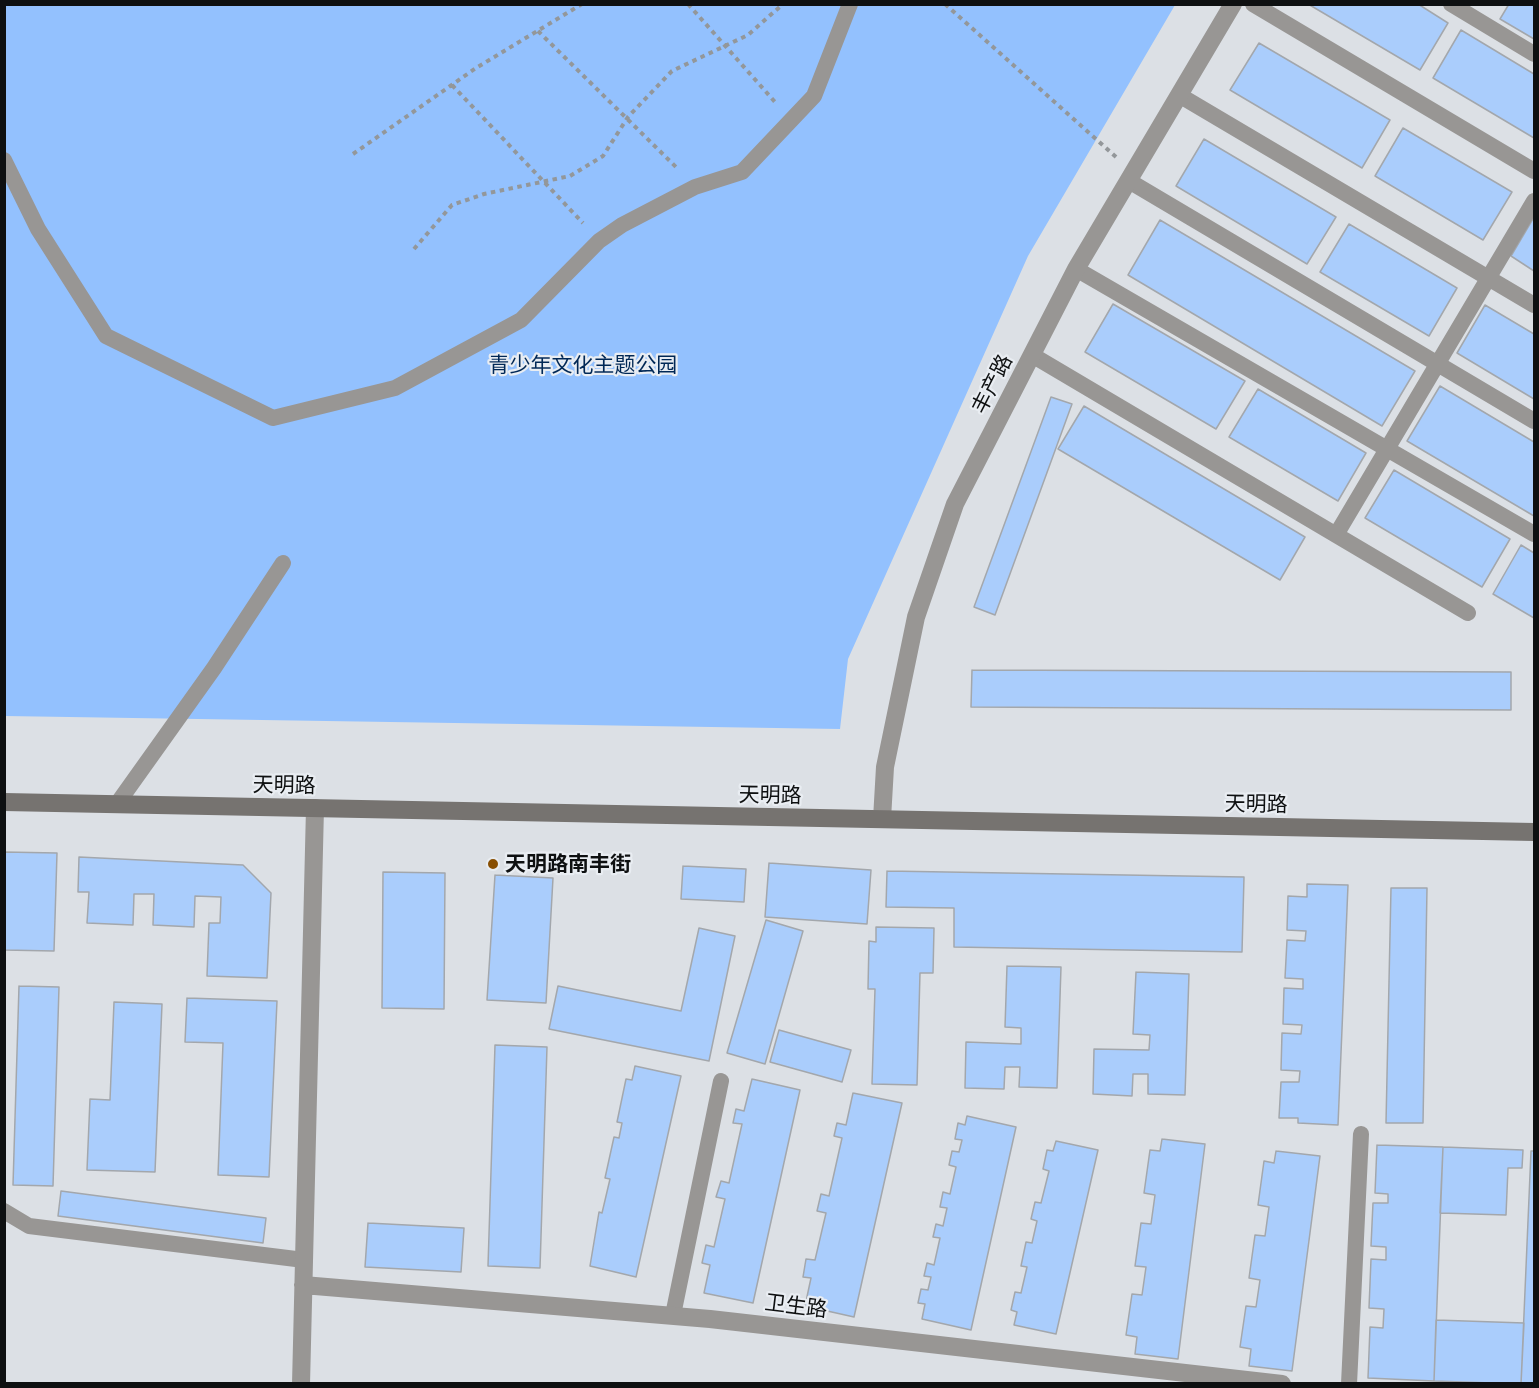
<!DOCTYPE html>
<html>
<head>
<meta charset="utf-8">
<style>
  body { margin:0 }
  #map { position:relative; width:1539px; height:1388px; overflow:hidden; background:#dce0e5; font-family:Commissioner,sans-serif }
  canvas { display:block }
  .frame { position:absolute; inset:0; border:6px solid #0e1011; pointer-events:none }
</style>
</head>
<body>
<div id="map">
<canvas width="1539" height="1388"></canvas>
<div class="frame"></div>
</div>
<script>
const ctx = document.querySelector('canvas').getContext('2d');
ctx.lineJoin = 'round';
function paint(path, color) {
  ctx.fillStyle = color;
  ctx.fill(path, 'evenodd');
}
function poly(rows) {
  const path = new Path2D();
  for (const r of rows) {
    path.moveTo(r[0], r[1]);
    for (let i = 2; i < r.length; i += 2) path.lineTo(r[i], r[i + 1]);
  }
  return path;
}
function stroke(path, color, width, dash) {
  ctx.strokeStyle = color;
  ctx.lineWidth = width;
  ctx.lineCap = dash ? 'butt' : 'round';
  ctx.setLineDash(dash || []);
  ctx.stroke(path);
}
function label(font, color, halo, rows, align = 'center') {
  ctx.font = font + ' Commissioner,"Noto Sans SC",sans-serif';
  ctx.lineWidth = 4.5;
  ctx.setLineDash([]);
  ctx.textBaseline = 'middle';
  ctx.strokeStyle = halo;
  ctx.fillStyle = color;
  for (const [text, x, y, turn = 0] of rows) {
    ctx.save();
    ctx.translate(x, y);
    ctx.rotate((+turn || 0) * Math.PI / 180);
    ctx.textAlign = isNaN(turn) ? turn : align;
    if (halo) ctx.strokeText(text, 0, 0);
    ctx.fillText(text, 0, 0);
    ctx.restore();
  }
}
paint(poly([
  [5,5,1175,5,1028,256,848,659,840,729,5,716]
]), '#93c1fe');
const building = poly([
  [1308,4,1418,4,1448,23,1420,70,1308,4],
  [1509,4,1534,4,1534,39,1500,19,1509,4],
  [1461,30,1534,74,1534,138,1433,78,1461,30],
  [1259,43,1390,120,1362,168,1230,90,1259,43],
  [1403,128,1512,192,1483,240,1375,176,1403,128],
  [1204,139,1336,217,1307,264,1176,186,1204,139],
  [1534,217,1534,271,1511,256,1534,217],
  [1160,220,1415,371,1382,426,1128,275,1160,220],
  [1349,224,1457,288,1429,336,1320,272,1349,224],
  [1113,304,1245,381,1216,429,1085,352,1113,304],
  [1485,305,1534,334,1534,399,1457,353,1485,305],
  [1440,386,1534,442,1534,516,1407,441,1440,386],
  [1258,389,1366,453,1338,501,1229,437,1258,389],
  [1051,397,1072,404,995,615,974,607,1051,397],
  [1084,406,1305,537,1280,580,1058,449,1084,406],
  [1394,470,1510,539,1482,587,1365,518,1394,470],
  [1521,545,1534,553,1534,618,1493,594,1521,545],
  [972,670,1511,672,1511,710,971,707,972,670],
  [4,852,57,853,54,951,4,950,4,852],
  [79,857,243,865,271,893,267,978,207,976,209,923,220,923,221,897,195,896,194,927,153,925,154,894,134,894,133,925,87,923,89,892,78,892,79,857],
  [769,863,871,870,867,924,765,917,769,863],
  [683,866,746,869,744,902,681,899,683,866],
  [887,871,1244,877,1242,952,954,947,954,908,886,907,887,871],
  [383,872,445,873,444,1009,382,1008,383,872],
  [495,875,553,878,546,1003,487,1000,495,875],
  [1307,884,1348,885,1338,1125,1298,1123,1298,1118,1279,1118,1281,1082,1299,1082,1300,1071,1281,1070,1282,1033,1301,1034,1302,1025,1283,1024,1284,988,1303,989,1303,979,1285,978,1287,940,1305,941,1306,931,1287,930,1288,896,1307,897,1307,884],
  [1391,888,1427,888,1423,1123,1386,1123,1391,888],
  [766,920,803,931,765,1064,727,1053,766,920],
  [876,927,934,928,933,973,920,973,917,1085,872,1084,875,989,868,989,869,941,876,942,876,927],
  [699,928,735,936,709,1061,549,1029,558,986,681,1011,699,928],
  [1007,966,1061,967,1057,1088,1019,1087,1020,1067,1005,1067,1004,1089,965,1088,966,1042,1021,1044,1021,1028,1005,1027,1007,966],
  [1136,972,1189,974,1185,1095,1148,1094,1148,1074,1133,1074,1132,1096,1093,1094,1094,1049,1149,1050,1150,1035,1133,1034,1136,972],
  [19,986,59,987,53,1186,13,1185,19,986],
  [187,998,277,1001,269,1177,218,1175,223,1043,185,1042,187,998],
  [114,1002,162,1004,155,1172,87,1170,90,1099,110,1100,114,1002],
  [779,1030,851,1050,842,1082,770,1062,779,1030],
  [495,1045,547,1047,540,1268,488,1266,495,1045],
  [635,1066,681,1076,636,1277,590,1266,599,1212,602,1213,610,1179,605,1178,614,1137,619,1138,622,1123,617,1122,626,1079,632,1080,635,1066],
  [752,1079,800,1090,753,1303,704,1293,710,1265,702,1263,706,1245,714,1247,725,1199,716,1197,721,1181,729,1183,742,1124,733,1123,736,1109,744,1111,752,1079],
  [853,1093,902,1103,854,1317,805,1306,811,1278,803,1277,806,1259,815,1260,826,1213,817,1211,821,1194,829,1196,842,1138,834,1136,837,1123,846,1125,853,1093],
  [967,1116,1016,1127,971,1330,922,1319,925,1304,918,1303,921,1289,928,1290,931,1277,924,1276,927,1263,934,1265,940,1238,933,1237,936,1224,943,1226,947,1208,940,1207,943,1192,950,1194,956,1167,949,1165,952,1151,959,1152,962,1140,955,1139,958,1123,965,1125,967,1116],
  [1162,1139,1205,1144,1178,1359,1135,1354,1137,1337,1126,1335,1132,1294,1142,1295,1146,1267,1135,1266,1141,1223,1151,1224,1155,1195,1144,1193,1150,1150,1160,1151,1162,1139],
  [1056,1141,1098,1150,1056,1334,1014,1325,1017,1312,1011,1310,1015,1292,1021,1293,1027,1267,1021,1266,1026,1242,1032,1243,1037,1221,1031,1219,1035,1202,1041,1203,1049,1171,1043,1169,1047,1150,1053,1151,1056,1141],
  [1377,1145,1443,1147,1434,1381,1368,1378,1370,1327,1383,1328,1384,1309,1369,1308,1371,1259,1386,1260,1386,1247,1371,1246,1373,1203,1388,1203,1388,1194,1375,1193,1377,1145],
  [1443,1147,1523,1150,1522,1168,1508,1168,1506,1215,1440,1213,1443,1147],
  [1276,1151,1320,1156,1292,1371,1249,1366,1251,1349,1240,1347,1246,1306,1256,1307,1260,1280,1249,1278,1255,1235,1265,1236,1269,1207,1258,1205,1264,1161,1274,1163,1276,1151],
  [1531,1151,1534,1151,1534,1384,1521,1384,1531,1151],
  [61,1191,266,1218,263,1243,58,1216,61,1191],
  [368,1223,464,1228,461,1272,365,1267,368,1223],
  [1436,1320,1524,1323,1521,1384,1434,1381,1436,1320]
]);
paint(building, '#aacdfc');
stroke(building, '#a3a7ac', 1.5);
stroke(poly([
  [688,4,775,102],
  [945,4,1116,157],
  [538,31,678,169],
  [452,85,583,223],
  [353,154,476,68,582,4],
  [414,249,452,205,484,194,570,176,603,156,628,117,672,71,748,35,783,4]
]), '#93979a', 4, [4.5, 4.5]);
stroke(poly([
  [1253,4,1534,171],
  [1451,4,1534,54],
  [1179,95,1534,305],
  [4,160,38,229,106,336,273,418,395,388,521,320,599,241,622,225,695,187,742,172,814,96,850,4],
  [1129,181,1534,421],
  [1076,269,1534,534],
  [1032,355,1468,613],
  [1336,535,1534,201],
  [117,804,214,668,283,563],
  [4,1211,29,1226,304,1260],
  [673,1315,721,1081],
  [1349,1384,1361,1134]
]), '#989694', 16);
stroke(poly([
  [882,819,885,767,916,617,955,504,1076,269,1233,4],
  [303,1285,710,1319,1282,1384],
  [301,1384,315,808]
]), '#989694', 18);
stroke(poly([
  [4,802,1534,832]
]), '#767370', 18);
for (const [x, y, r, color] of [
  [493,864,6,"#884f03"]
]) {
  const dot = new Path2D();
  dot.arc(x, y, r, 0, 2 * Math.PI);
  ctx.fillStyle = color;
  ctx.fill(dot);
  stroke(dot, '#e9edf2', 2);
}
label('21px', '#002856', '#e9edf2', [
  ["青少年文化主题公园",583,365]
]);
label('21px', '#0e1011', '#e9edf2', [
  ["丰产路",992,384,-63],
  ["天明路",284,785,1],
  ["天明路",770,795,1],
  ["天明路",1256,804,1],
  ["卫生路",796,1306,7]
]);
label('bold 21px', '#0e1011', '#e9edf2', [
  ["天明路南丰街",505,864]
], 'left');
</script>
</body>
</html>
